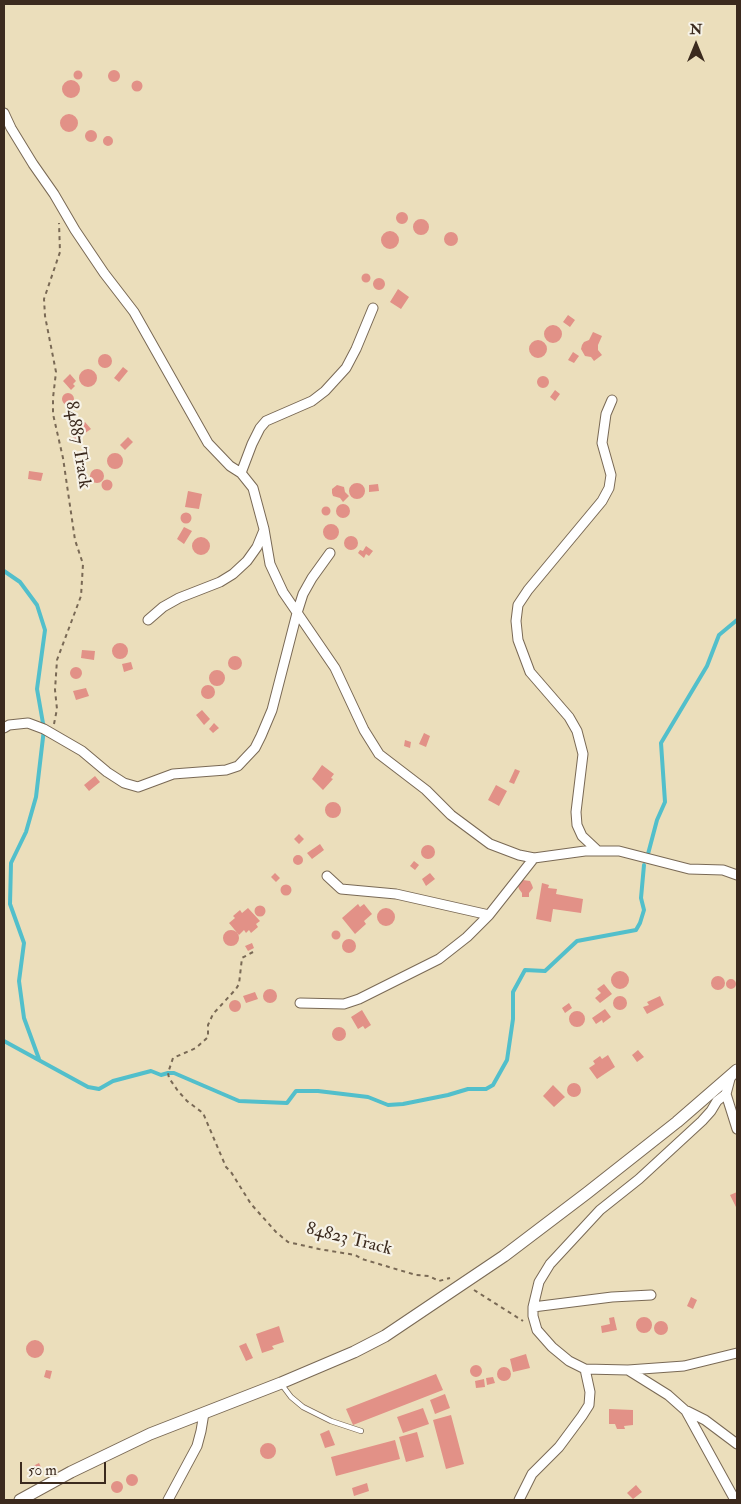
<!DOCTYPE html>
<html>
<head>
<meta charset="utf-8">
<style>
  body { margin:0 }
  #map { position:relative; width:741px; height:1504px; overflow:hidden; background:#ebdebb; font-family:"IM FELL Double Pica",serif }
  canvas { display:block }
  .frame { position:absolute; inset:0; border:5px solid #3b2a1e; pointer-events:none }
  .north { position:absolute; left:671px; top:20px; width:50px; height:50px; -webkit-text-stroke:4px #f7f3e8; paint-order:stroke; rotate:0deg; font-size:14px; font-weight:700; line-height:20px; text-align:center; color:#3b2a1e }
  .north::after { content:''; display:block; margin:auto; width:18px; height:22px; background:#3b2a1e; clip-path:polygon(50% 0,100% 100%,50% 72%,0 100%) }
  .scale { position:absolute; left:20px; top:1462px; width:86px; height:22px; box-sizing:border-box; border:2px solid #3b2a1e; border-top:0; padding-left:6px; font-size:15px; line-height:18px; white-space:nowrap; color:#3b2a1e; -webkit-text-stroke:4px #f7f3e8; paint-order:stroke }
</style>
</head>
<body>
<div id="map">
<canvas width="741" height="1504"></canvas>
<div class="frame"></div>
<div class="north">N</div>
<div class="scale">50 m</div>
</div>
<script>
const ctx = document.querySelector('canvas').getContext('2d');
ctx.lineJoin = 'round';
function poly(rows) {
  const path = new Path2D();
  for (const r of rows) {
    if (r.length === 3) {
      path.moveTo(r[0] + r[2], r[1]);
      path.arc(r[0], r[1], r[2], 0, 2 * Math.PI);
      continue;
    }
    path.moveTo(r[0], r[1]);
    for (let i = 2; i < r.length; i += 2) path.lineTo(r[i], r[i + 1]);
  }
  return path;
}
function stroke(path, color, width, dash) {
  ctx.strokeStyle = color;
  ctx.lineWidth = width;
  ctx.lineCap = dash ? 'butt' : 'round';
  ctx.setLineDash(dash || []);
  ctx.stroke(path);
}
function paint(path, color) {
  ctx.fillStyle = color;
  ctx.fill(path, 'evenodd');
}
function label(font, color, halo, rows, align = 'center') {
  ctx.font = font + ' "IM FELL Double Pica",serif';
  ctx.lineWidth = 4.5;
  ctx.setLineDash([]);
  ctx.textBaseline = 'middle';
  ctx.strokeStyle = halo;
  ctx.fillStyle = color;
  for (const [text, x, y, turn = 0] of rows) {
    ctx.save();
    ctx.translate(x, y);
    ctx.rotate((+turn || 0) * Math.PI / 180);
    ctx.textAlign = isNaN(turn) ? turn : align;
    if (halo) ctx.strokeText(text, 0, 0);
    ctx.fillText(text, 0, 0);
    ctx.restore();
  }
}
stroke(poly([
  [4,571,20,582,37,605,45,630,37,689,44,729,36,797,26,832,11,863,10,904,24,943,19,981,24,1018,39,1059],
  [648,854,657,820,665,802,661,743,707,666,719,635,737,620],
  [4,1041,88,1087,99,1089,113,1081,151,1071,161,1075,168,1073,174,1073,239,1101,287,1103,296,1091,318,1091,368,1097,388,1105,403,1104,448,1095,468,1089,486,1089,493,1085,507,1060,513,1019,513,992,525,970,545,971,577,941,636,930,640,923,644,910,641,898,644,865]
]), '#52bfcb', 4);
paint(poly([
  [114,76,6],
  [78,75,4.5],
  [71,89,9],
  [137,86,5.5],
  [69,123,9],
  [91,136,6],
  [108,141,5],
  [402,218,6],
  [421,227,8],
  [390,240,9],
  [451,239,7],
  [366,278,4.5],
  [379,284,6],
  [398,289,409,297,401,309,390,302],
  [568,315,575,320,570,327,563,322],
  [553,334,9],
  [593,332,602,336,598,345,598,350,602,355,594,361,591,357,585,356,581,349,582,345,584,342,589,340],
  [538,349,9],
  [573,352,579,356,574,363,568,360],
  [105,361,7],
  [123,367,128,371,119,382,114,378],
  [88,378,9],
  [70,374,76,381,73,384,75,386,71,390,63,381],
  [543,382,6],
  [555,390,560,394,555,401,550,397],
  [68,399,6],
  [85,422,91,429,75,440,70,433],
  [128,437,133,442,125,450,120,445],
  [115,461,8],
  [97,476,7],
  [29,471,43,473,41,481,28,479],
  [107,485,5.5],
  [357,491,8],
  [378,484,379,491,369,492,369,485],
  [337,485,344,487,345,492,349,496,343,502,340,498,333,496,332,493,332,489],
  [188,491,202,494,199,509,185,507],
  [343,511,7],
  [326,511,4.5],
  [186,518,5.5],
  [331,532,8],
  [184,527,192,531,184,544,177,539],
  [351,543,7],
  [201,546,9],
  [366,546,373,551,369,556,366,554,364,558,358,553,360,550,363,551],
  [120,651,8],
  [82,650,95,651,94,660,81,658],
  [235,663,7],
  [131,662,133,669,124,672,122,664],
  [76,673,6],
  [217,678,8],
  [208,692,7],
  [86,688,89,696,76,700,73,691],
  [202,710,210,719,204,725,196,715],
  [214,723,219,728,213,733,209,729],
  [424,733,430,736,426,747,419,744],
  [405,740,411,742,410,748,404,746],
  [322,765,334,774,331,778,333,779,323,790,312,779],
  [515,769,520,771,514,784,509,782],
  [95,776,100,782,89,791,84,785],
  [496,785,507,791,499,806,488,800],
  [333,810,8],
  [299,834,304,839,299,844,294,839],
  [320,844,324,850,312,859,307,853],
  [428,852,7],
  [298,860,5],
  [414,861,419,865,415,870,410,866],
  [275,873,280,878,276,882,271,877],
  [430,873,435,879,426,886,422,879],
  [523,880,530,881,532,885,533,888,529,893,529,897,522,897,522,893,519,889,518,886],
  [542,883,549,885,548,888,557,889,556,894,583,899,581,913,553,909,551,922,536,919],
  [286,890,5.5],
  [358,904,360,907,364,904,372,914,364,921,366,924,355,934,342,918],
  [260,911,5.5],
  [248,908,260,921,256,924,258,927,251,933,249,930,246,933,244,930,239,935,229,923,235,918,233,916,240,910,242,913],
  [386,917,9],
  [231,938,8],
  [336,935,4.5],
  [349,946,7],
  [252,943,254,948,248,951,245,946],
  [620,980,9],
  [718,983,7],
  [731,984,5],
  [604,984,612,994,600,1003,595,998,601,993,597,989],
  [270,996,7],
  [255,992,258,999,246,1003,243,996],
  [620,1003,7],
  [660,996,664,1005,647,1014,643,1007,649,1005,647,1002],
  [235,1006,6],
  [569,1003,572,1008,565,1013,562,1008],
  [605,1009,611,1017,603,1023,602,1020,596,1024,592,1018],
  [362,1010,371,1025,365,1029,363,1026,358,1029,351,1017],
  [577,1019,8],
  [339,1034,7],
  [638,1050,644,1057,637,1062,632,1055],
  [608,1055,615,1067,597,1079,589,1068,595,1064,593,1061,600,1056,602,1059],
  [574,1090,7],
  [553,1085,565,1097,554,1107,543,1096],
  [737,1192,737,1209,730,1195],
  [691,1297,697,1300,693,1309,687,1306],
  [614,1317,617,1330,602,1333,601,1326,610,1324,609,1318],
  [644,1325,8],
  [661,1328,7],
  [279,1326,284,1342,272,1346,274,1349,262,1353,256,1334],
  [35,1349,9],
  [246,1343,253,1358,246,1361,239,1346],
  [526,1354,530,1368,513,1372,510,1359],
  [476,1371,6],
  [504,1374,7],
  [46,1370,52,1371,50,1379,44,1377],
  [436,1374,443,1390,353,1425,346,1409],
  [493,1377,495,1383,487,1385,486,1378],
  [484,1379,485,1387,476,1388,475,1381],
  [445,1394,450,1408,435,1414,430,1400],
  [423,1408,429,1424,403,1433,397,1417],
  [609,1409,633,1410,633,1425,624,1426,625,1429,617,1429,615,1424,609,1424],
  [451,1415,464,1464,446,1469,433,1420],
  [329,1430,335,1445,325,1448,320,1434],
  [417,1432,424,1457,406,1462,399,1437],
  [395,1440,400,1459,336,1476,331,1457],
  [268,1451,8],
  [39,1463,42,1469,32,1474,29,1468],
  [132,1480,6],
  [117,1487,6],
  [367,1483,369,1491,354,1496,352,1488],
  [636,1485,642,1492,633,1499,627,1493]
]), '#e29187');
const service = poly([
  [282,1385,291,1397,303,1407,331,1421,361,1431]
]);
const minor = poly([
  [4,113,11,128,33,164,54,194,75,230,104,273,134,312,208,443,230,466,241,473,253,488,264,529,270,564,283,592,335,668,364,730,379,754,426,790,451,815,490,844,519,855,534,858,585,851,619,851,689,869,723,870,737,875],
  [241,473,252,444,260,428,266,421,312,401,325,391,346,368,356,349,373,308],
  [148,620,163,607,179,598,220,582,233,574,247,561,257,547,264,530],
  [4,728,9,725,28,723,44,729,82,751,107,772,124,783,138,787,173,774,226,770,238,766,255,748,261,736,272,710,297,613,303,594,312,578,330,553],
  [598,851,582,836,577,825,576,812,583,754,577,731,569,717,530,672,518,640,516,621,518,605,528,590,602,501,609,488,611,475,602,443,606,414,612,400],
  [327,876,341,889,396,894,489,915],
  [300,1003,344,1004,359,999,439,959,467,937,489,915,534,858],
  [731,1075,726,1094,717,1101,711,1111,702,1121,639,1179,600,1210,550,1264,539,1282,533,1307,533,1316,537,1330,552,1347,569,1361,585,1369,628,1370,684,1366,737,1353],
  [726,1094,737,1129],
  [533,1307,612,1297,651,1295],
  [628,1370,668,1395,686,1411,735,1500],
  [687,1411,705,1420,737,1444],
  [168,1500,197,1446,201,1431,204,1413],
  [519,1500,532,1474,559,1447,582,1416,589,1405,590,1392,585,1369]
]);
const tertiary = poly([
  [20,1500,71,1472,150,1434,281,1383,354,1352,385,1336,504,1256,587,1193,677,1122,737,1070]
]);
stroke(service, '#796955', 6);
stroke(minor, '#796955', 11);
stroke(tertiary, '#796955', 13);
stroke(poly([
  [54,724,57,709,55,690,57,660,81,596,83,564,75,540,63,458,53,414,53,398,56,372,45,316,44,299,60,252,59,223],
  [253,952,242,958,239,984,236,989,213,1014,208,1025,208,1037,196,1048,173,1058,168,1073,169,1078,178,1091,187,1101,203,1113,226,1167,231,1172,251,1204,276,1232,288,1242,319,1249,355,1255,362,1259,416,1275,429,1276,439,1281,450,1278],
  [474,1290,523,1321]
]), '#796955', 2, [4, 4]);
stroke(service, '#fff', 4.5);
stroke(minor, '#fff', 9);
stroke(tertiary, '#fff', 11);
label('18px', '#3b2a1e', '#f7f3e8', [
  ["84887 Track",77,445,81],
  ["84823 Track",349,1240,14]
]);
</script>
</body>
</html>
